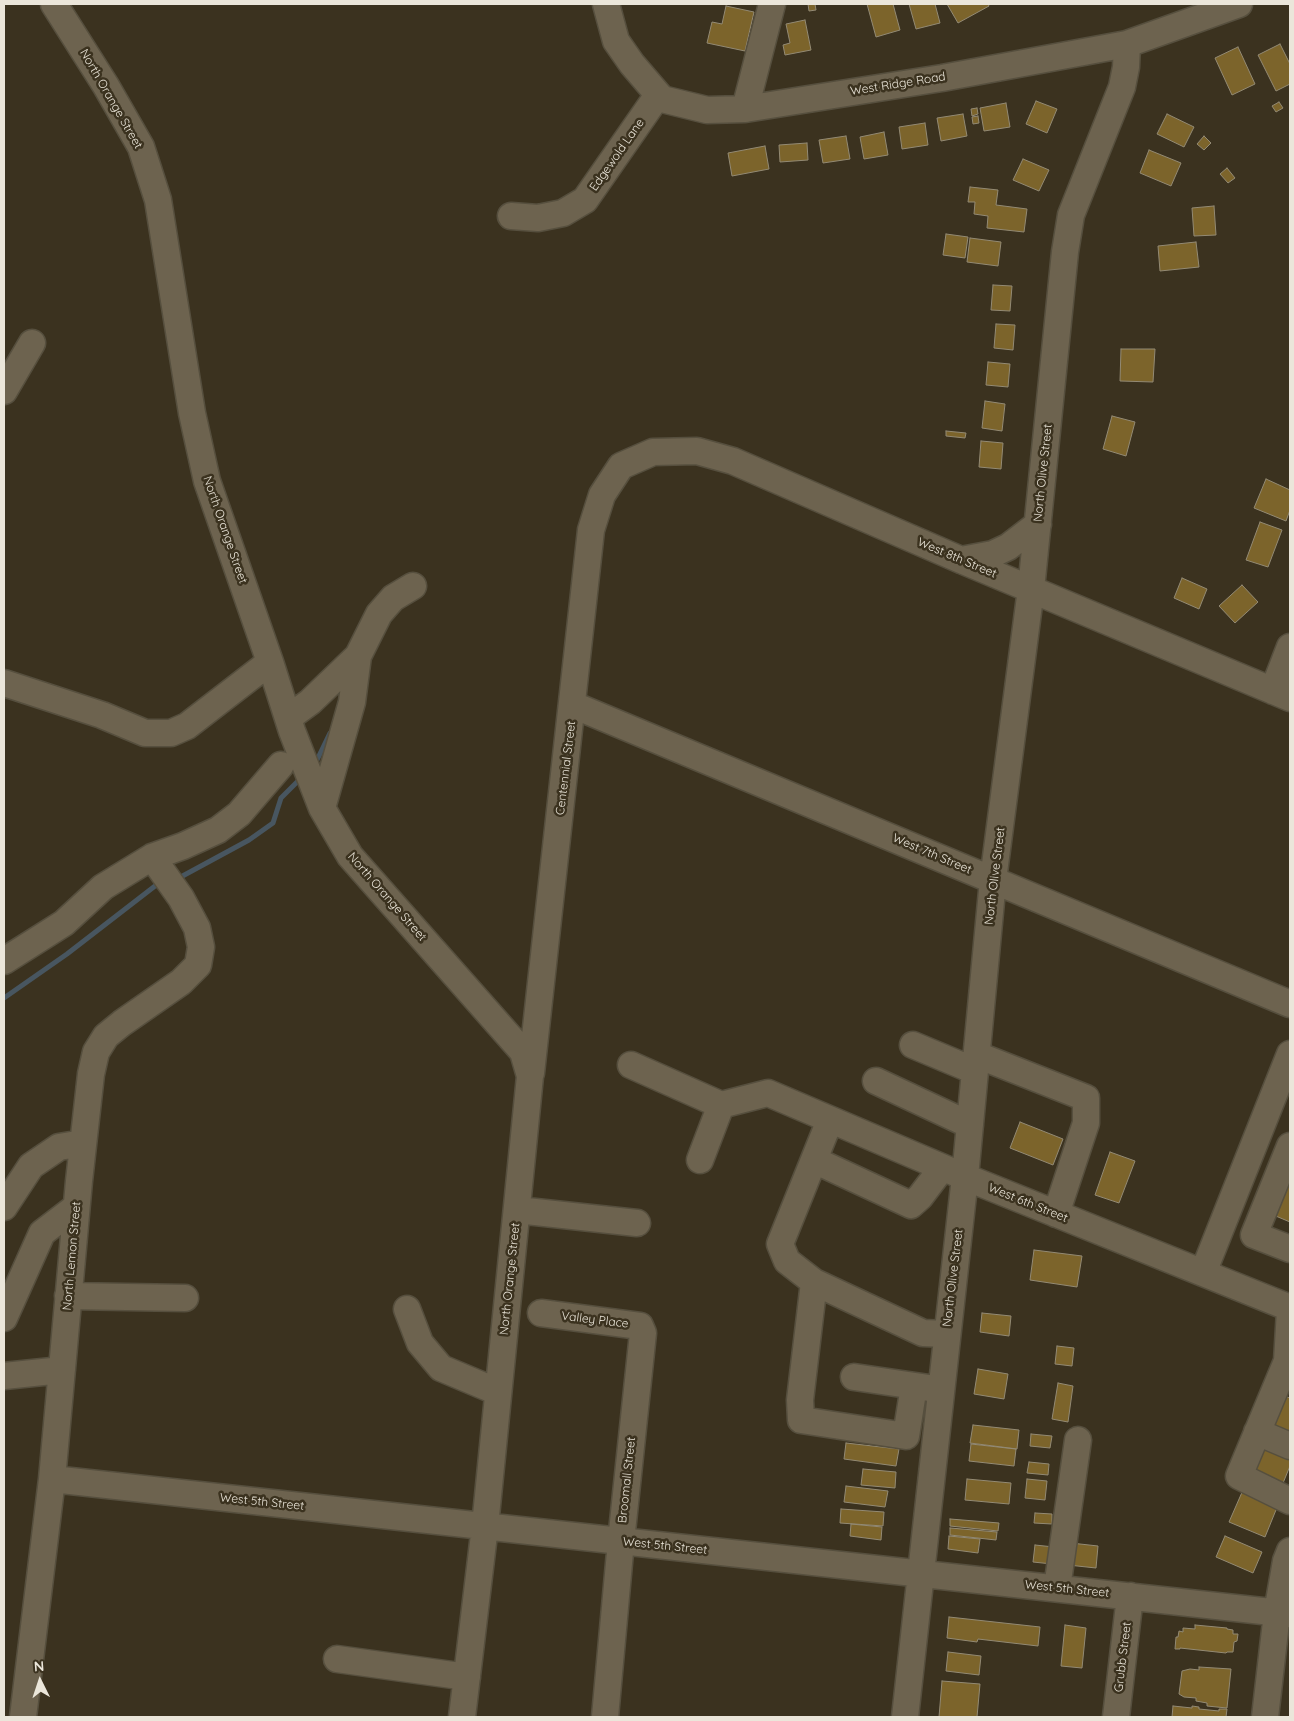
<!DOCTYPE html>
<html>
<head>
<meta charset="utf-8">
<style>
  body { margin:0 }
  #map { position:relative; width:1294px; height:1721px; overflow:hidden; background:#3b321f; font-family:Quicksand,sans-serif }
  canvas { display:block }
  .frame { position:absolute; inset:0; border:5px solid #ebe6da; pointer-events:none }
  .north { position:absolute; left:15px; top:1656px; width:50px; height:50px; -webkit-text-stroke:4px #3b321f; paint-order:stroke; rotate:356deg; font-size:14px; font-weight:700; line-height:20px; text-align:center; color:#ebe6da }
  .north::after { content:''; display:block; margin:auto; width:18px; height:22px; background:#ebe6da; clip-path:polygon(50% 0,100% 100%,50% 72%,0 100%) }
</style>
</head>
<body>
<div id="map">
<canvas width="1294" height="1721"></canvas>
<div class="frame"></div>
<div class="north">N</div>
</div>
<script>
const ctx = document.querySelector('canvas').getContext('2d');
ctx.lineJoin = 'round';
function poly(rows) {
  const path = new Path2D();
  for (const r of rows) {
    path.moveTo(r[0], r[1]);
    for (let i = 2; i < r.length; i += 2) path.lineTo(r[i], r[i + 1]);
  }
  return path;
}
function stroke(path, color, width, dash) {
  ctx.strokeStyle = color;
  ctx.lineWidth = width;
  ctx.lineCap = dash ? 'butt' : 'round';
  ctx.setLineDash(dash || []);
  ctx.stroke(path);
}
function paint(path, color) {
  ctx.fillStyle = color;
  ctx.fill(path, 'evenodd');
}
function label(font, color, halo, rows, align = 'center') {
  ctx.font = font + ' Quicksand,sans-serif';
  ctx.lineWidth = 5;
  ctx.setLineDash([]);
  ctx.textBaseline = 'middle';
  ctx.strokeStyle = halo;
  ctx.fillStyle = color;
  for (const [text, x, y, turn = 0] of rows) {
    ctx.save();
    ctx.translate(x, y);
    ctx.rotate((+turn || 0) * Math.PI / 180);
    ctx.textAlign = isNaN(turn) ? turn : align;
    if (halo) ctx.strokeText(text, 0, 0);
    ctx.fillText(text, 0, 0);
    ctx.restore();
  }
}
stroke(poly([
  [314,763,317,760,330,733],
  [177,879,249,840,273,823,281,798,302,777],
  [4,998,67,954,155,886,162,884]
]), '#485660', 5);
const building = poly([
  [808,4,815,4,816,10,809,11,808,4],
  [867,4,893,4,900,30,876,37,867,4],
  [909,4,935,4,940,23,916,29,909,4],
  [947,4,988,4,989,6,958,23,947,4],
  [726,6,754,12,745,51,707,43,712,22,722,24,726,6],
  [805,20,811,50,785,55,783,45,790,43,786,24,805,20],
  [1280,44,1290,64,1290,84,1276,91,1258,55,1280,44],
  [1238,47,1255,84,1232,95,1215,58,1238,47],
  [1036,101,1057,109,1047,133,1026,124,1036,101],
  [1279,102,1283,108,1276,112,1272,106,1279,102],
  [1006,103,1010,127,984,131,980,108,1006,103],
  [977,108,978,114,972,116,971,109,977,108],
  [963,114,967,136,941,141,937,118,963,114],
  [1167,114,1194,127,1184,147,1157,134,1167,114],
  [978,116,979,123,973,124,972,117,978,116],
  [925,123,928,145,902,149,899,127,925,123],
  [884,132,888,155,864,159,860,137,884,132],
  [846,136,850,159,823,163,819,140,846,136],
  [1204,136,1211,143,1204,150,1197,144,1204,136],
  [807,143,808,160,780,162,779,145,807,143],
  [765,146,769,169,732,176,728,153,765,146],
  [1149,150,1181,163,1171,186,1140,173,1149,150],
  [1023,159,1049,170,1039,191,1013,180,1023,159],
  [1227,168,1235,178,1228,183,1220,174,1227,168],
  [970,187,998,190,996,205,1027,209,1024,232,987,228,988,216,974,214,975,202,968,202,970,187],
  [1214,206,1216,235,1194,236,1192,208,1214,206],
  [946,234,968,237,965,258,943,255,946,234],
  [970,238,1001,242,998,266,967,262,970,238],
  [1196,242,1199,267,1160,271,1158,246,1196,242],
  [993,285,1012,286,1010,311,991,310,993,285],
  [996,324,1015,325,1013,350,994,348,996,324],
  [1121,349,1155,349,1153,382,1120,381,1121,349],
  [988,362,1010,364,1008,387,986,385,988,362],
  [985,401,1005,404,1002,431,982,428,985,401],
  [1112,416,1135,422,1126,456,1103,449,1112,416],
  [946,431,966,433,965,438,946,436,946,431],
  [981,441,1003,443,1001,469,979,467,981,441],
  [1266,479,1290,490,1290,510,1286,521,1254,508,1266,479],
  [1260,522,1282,530,1268,567,1246,560,1260,522],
  [1182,578,1207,589,1199,609,1174,598,1182,578],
  [1242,585,1258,602,1235,623,1219,606,1242,585],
  [1020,1122,1063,1139,1053,1165,1010,1148,1020,1122],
  [1110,1152,1135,1161,1119,1203,1095,1195,1110,1152],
  [1290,1168,1290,1222,1271,1214,1290,1168],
  [1034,1250,1082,1256,1077,1287,1030,1280,1034,1250],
  [982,1313,1011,1316,1009,1336,980,1332,982,1313],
  [1057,1346,1074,1348,1072,1366,1055,1364,1057,1346],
  [978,1369,1008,1374,1004,1399,974,1394,978,1369],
  [1058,1383,1073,1386,1068,1422,1052,1419,1058,1383],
  [1277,1393,1290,1398,1290,1435,1265,1425,1277,1393],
  [973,1425,1019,1430,1017,1449,970,1443,973,1425],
  [1031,1434,1052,1436,1050,1448,1030,1446,1031,1434],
  [1260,1441,1290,1454,1290,1466,1281,1488,1246,1473,1260,1441],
  [846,1443,899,1449,896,1466,844,1459,846,1443],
  [971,1444,1016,1449,1014,1466,969,1461,971,1444],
  [1029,1462,1049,1464,1048,1475,1027,1473,1029,1462],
  [863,1469,896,1472,895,1488,861,1485,863,1469],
  [967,1479,1011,1483,1009,1504,965,1500,967,1479],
  [1027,1479,1047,1481,1045,1500,1025,1498,1027,1479],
  [846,1486,888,1491,885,1507,844,1502,846,1486],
  [1243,1490,1278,1505,1265,1537,1229,1522,1243,1490],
  [841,1509,884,1512,883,1526,840,1523,841,1509],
  [1035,1513,1052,1514,1052,1524,1034,1523,1035,1513],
  [950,1519,999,1523,998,1531,950,1526,950,1519],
  [851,1524,882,1527,881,1540,850,1536,851,1524],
  [950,1528,997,1532,996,1540,950,1535,950,1528],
  [949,1536,980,1539,978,1553,948,1549,949,1536],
  [1225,1536,1262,1552,1253,1573,1216,1557,1225,1536],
  [1071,1543,1098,1546,1096,1568,1068,1565,1071,1543],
  [1035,1545,1054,1547,1052,1564,1033,1562,1035,1545],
  [949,1617,1040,1627,1038,1646,978,1639,977,1642,947,1638,949,1617],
  [1065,1625,1086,1628,1082,1668,1061,1666,1065,1625],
  [1195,1625,1227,1628,1227,1629,1233,1630,1233,1634,1238,1634,1237,1641,1234,1642,1233,1652,1227,1652,1226,1653,1180,1648,1180,1649,1175,1649,1176,1637,1178,1637,1179,1631,1183,1632,1183,1628,1195,1629,1195,1625],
  [948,1652,981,1656,979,1675,946,1671,948,1652],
  [1199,1667,1231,1669,1227,1708,1207,1706,1207,1703,1196,1701,1196,1698,1184,1697,1179,1694,1182,1671,1190,1669,1199,1670,1199,1667],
  [942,1681,980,1684,977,1717,939,1717,942,1681],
  [1173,1706,1192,1708,1192,1706,1199,1707,1199,1709,1219,1711,1219,1709,1227,1709,1226,1717,1172,1717,1173,1706]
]);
paint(building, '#7c642b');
stroke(building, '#938a74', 1);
const minor = poly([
  [54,4,106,86,141,147,158,200,192,413,207,481,270,662,292,731,322,808,350,856,523,1052,530,1076,485,1526,462,1717],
  [606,4,616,41,632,64,662,99,707,110,745,109,942,78,1127,44,1239,4],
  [745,109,772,4],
  [511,216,538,218,563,213,585,200,658,95],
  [4,391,32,343],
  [961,560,993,554,1008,547,1038,524],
  [4,683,102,715,145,733,171,733,187,726,270,662],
  [1273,691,1290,647],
  [573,705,1290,1004],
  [288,718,310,702,358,656,379,614,393,598,413,586],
  [322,808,352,702,358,656],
  [4,961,64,923,103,887,152,857,183,846,218,830,239,814,281,765],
  [913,1045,975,1071],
  [977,1055,1086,1098,1086,1123,1056,1214],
  [631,1065,721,1105,768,1093,965,1177,1290,1308],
  [531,1073,591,530,602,495,621,466,653,452,697,451,733,461,961,560,1290,698],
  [876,1081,970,1125],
  [1290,1146,1254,1235,1290,1249],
  [700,1160,721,1105],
  [814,1160,911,1205,920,1197,942,1168],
  [4,1207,31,1166,59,1147,83,1143],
  [517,1210,637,1223],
  [1203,1273,1290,1054],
  [814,1282,787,1261,780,1244,830,1120],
  [68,1296,185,1298],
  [407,1309,420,1343,441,1368,498,1392],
  [1290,1310,1287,1361,1239,1476,1290,1501],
  [541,1313,640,1326,643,1333,621,1541,605,1717],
  [4,1318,42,1233,76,1207],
  [4,1376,62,1370],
  [854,1377,929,1388],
  [914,1386,906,1436,801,1420,800,1400,814,1282,923,1333,947,1334],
  [1257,1432,1290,1446],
  [52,1479,1290,1614],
  [1057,1588,1078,1440],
  [337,1659,467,1677],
  [23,1717,52,1479,79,1181,91,1074,96,1052,106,1036,122,1023,181,982,198,965,201,947,197,928,181,898,152,857],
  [905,1717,965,1177,993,880,1031,589,1065,252,1071,215,1122,87,1126,67,1127,44],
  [1116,1717,1130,1596],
  [1265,1717,1277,1613,1286,1561,1290,1551]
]);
stroke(minor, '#564f3e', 29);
stroke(minor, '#6d634f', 26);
label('12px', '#ebe6da', '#3b321f', [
  ["West Ridge Road",898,84,-9],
  ["North Orange Street",111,99,60],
  ["Edgewold Lane",617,155,-55],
  ["North Olive Street",1043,473,-84],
  ["North Orange Street",225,530,71],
  ["West 8th Street",957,558,23],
  ["Centennial Street",566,768,-83],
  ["West 7th Street",932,854,23],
  ["North Olive Street",995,876,-83],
  ["North Orange Street",387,897,49],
  ["West 6th Street",1028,1203,22],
  ["North Lemon Street",72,1256,-85],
  ["North Olive Street",953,1278,-83],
  ["North Orange Street",510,1279,-84],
  ["Valley Place",595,1320,7],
  ["Broomall Street",627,1480,-84],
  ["West 5th Street",262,1502,6],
  ["West 5th Street",665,1546,6],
  ["West 5th Street",1067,1589,6],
  ["Grubb Street",1123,1657,-83]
]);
</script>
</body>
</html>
